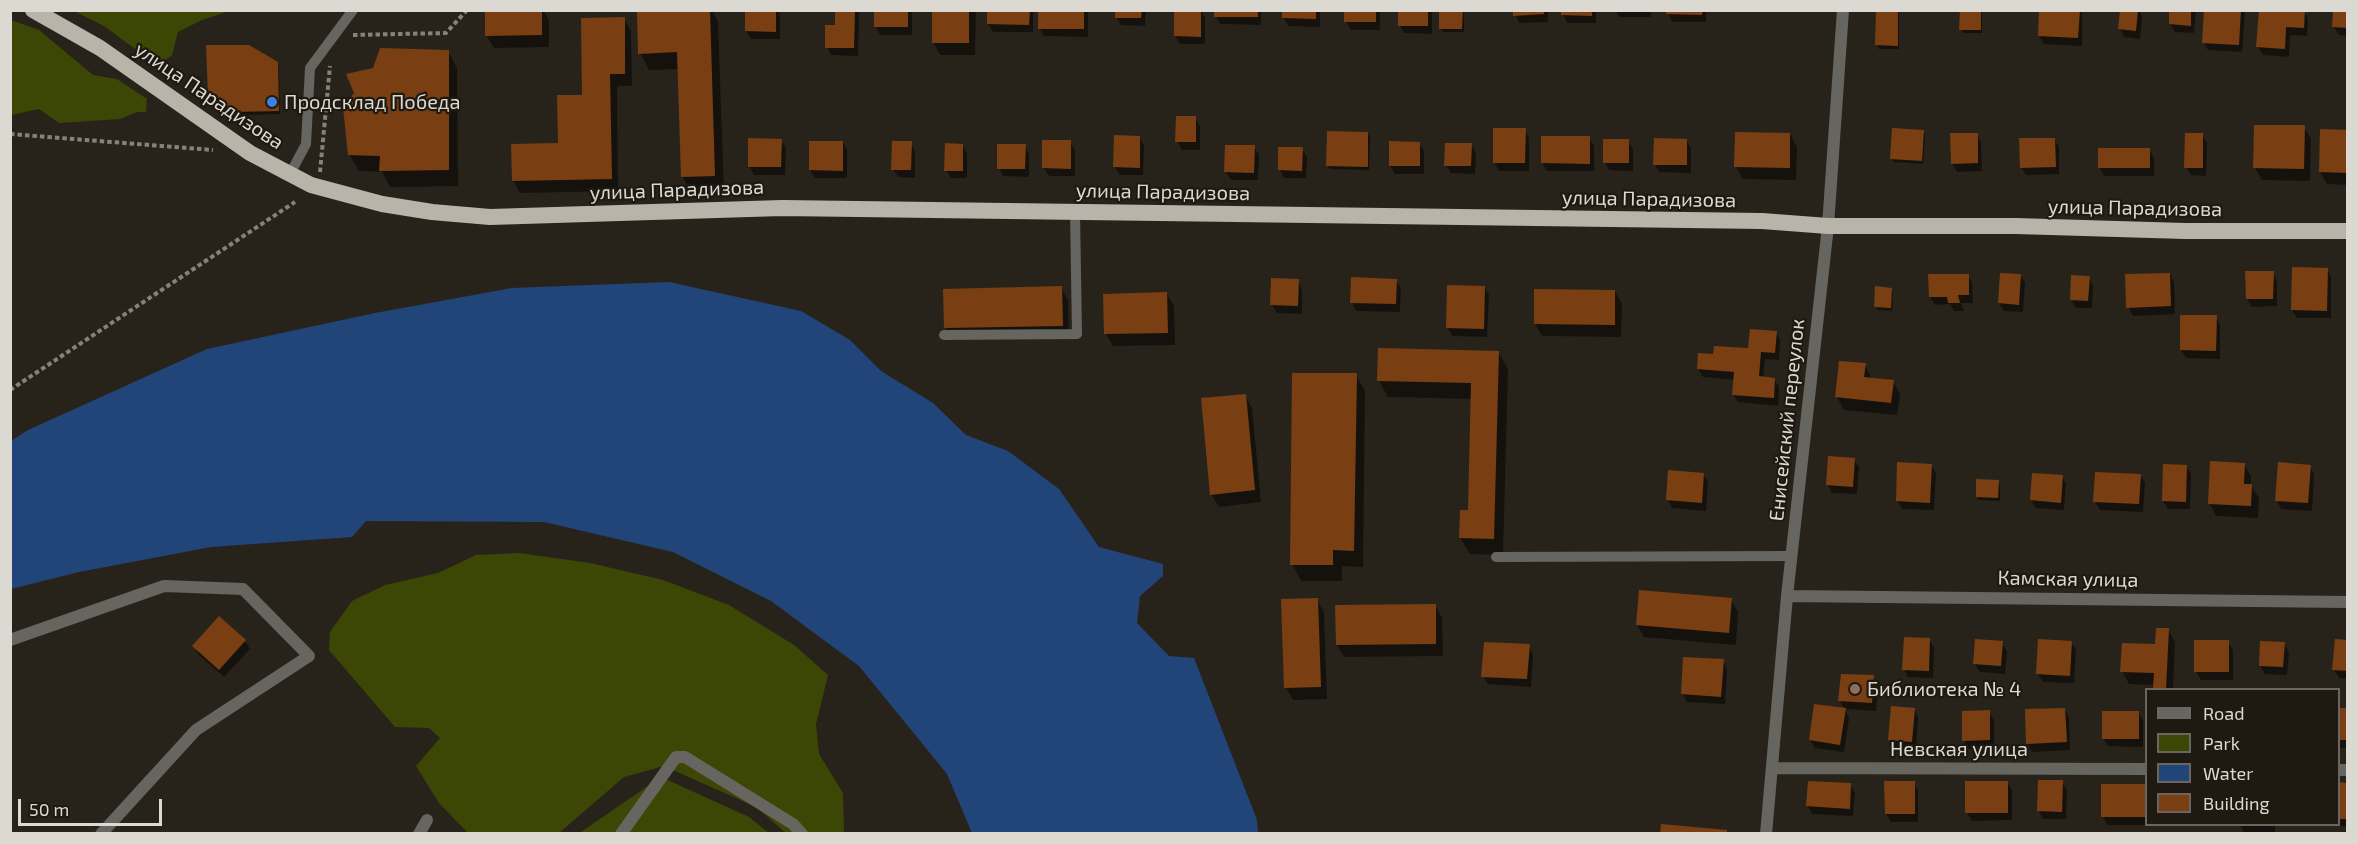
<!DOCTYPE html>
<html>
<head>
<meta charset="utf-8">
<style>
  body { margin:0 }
  #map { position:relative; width:2358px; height:844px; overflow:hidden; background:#28231a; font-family:"Exo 2",sans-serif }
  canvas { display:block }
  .frame { position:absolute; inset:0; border:12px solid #dcd9d3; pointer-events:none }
  .legend { position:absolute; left:2145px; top:688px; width:195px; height:138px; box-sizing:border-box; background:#1e1a11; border:2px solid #6a665f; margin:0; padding:8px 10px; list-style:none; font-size:18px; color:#dcd9d3 }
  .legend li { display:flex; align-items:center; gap:12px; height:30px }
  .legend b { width:30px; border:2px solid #6a665f }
  .scale { position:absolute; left:18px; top:799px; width:144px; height:27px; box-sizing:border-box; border:3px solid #dcd9d3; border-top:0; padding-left:8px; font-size:18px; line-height:21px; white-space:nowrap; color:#dcd9d3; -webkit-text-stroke:4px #1e1a11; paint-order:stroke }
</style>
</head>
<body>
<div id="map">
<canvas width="2358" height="844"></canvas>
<div class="frame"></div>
<ul class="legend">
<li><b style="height:8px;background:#676560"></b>Road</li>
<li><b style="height:16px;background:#3c4706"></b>Park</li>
<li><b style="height:16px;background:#224579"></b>Water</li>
<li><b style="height:16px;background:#793f13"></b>Building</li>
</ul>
<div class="scale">50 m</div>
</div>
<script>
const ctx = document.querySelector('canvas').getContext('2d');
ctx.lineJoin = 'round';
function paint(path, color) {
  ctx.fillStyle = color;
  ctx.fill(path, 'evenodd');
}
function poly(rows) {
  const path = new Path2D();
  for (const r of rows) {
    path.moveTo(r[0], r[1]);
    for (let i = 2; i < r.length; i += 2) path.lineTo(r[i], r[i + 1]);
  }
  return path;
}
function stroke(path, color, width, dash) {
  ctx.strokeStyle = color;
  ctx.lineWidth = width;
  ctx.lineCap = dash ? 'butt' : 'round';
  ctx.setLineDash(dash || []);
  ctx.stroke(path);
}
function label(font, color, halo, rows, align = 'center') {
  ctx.font = font + ' "Exo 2",sans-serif';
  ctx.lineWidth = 4.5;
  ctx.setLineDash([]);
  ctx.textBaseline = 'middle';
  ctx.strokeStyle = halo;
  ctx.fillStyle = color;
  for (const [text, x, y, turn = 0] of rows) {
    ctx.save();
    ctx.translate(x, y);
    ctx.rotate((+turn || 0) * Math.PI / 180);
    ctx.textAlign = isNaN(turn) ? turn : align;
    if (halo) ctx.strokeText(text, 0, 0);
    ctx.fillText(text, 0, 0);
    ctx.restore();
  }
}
paint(poly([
  [74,11,229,11,202,20,178,32,172,55,158,66,104,26],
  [11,20,39,30,93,75,117,79,147,99,146,112,137,112,120,119,59,123,39,109,11,115],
  [519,553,590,563,663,580,729,605,794,645,828,675,816,724,819,754,843,793,844,833,786,833,756,807,664,766,624,777,559,833,468,833,439,803,416,766,440,738,429,728,395,727,329,650,330,632,352,601,385,585,438,573,476,555],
  [661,777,749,817,769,833,578,834]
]), '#3c4706');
paint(poly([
  [669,282,801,311,850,340,881,371,933,403,966,435,1008,451,1059,489,1099,547,1163,564,1163,576,1140,596,1137,623,1169,656,1194,658,1257,820,1258,833,972,833,947,774,859,666,771,601,673,552,544,522,366,521,352,537,211,547,79,572,11,589,11,441,28,430,207,349,375,313,512,288]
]), '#224579');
paint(poly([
  [486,10,543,10,549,20,549,47,494,48,486,35],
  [639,10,712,10,718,21,724,192,692,193,682,176,679,69,649,70,640,53],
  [747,10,777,10,780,15,780,39,751,39,746,31],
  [836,10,859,12,858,56,831,55,827,47,836,27],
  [876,10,912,10,912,35,880,35,875,26],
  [933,10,976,10,975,55,940,55,933,42],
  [989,10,1033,10,1033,32,993,32,988,24],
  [1040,10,1088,10,1088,37,1044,36,1039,28],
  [1116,10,1146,10,1145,26,1121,25,1116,17],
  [1176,10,1201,10,1205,18,1205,44,1180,44,1175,36],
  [1216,10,1261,10,1261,25,1220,24,1216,16],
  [1284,10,1320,10,1320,27,1288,26,1284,18],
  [1346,10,1380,10,1380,30,1351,30,1346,21],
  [1400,10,1432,10,1432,34,1404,33,1400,25],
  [1441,10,1464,10,1464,32,1443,32,1440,28],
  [1514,10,1548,10,1548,22,1519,23],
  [1562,10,1596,10,1596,23,1567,23],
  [1615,10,1651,10,1651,17,1619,17],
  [1667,10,1706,10,1706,22,1672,22],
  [1877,10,1899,10,1899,49,1879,49,1877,45],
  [1961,10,1982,10,1982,33,1963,33,1961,29],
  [2040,10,2082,10,2082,46,2044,44,2039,36],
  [2121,10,2138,10,2142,16,2140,39,2124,37,2120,29],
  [2171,10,2196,10,2194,33,2175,32,2170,24],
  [2205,10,2243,10,2245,14,2242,52,2208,50,2203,42],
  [2348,10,2348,36,2339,35,2334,27],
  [2304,11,2308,19,2307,36,2290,35,2289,57,2263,55,2258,47],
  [624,19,631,31,632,86,617,86,618,191,520,193,513,180,559,145],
  [448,51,457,68,458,186,390,187,382,172,359,171,349,154],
  [277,63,279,67,280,114,237,115,212,98,210,94],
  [1195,118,1200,126,1200,150,1182,150,1177,141],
  [2304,127,2311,139,2310,181,2262,180,2255,168],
  [1525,130,1529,138,1529,171,1499,171,1494,162],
  [2348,131,2348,185,2327,184,2320,172],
  [1923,132,1925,135,1923,164,1894,162,1892,159],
  [1368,133,1370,137,1369,170,1330,169,1328,166],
  [1790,134,1797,147,1796,180,1743,179,1736,167],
  [1977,134,1981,143,1982,171,1957,172,1952,164],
  [2202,135,2207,143,2206,176,2191,175,2186,167],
  [1115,137,1139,137,1144,145,1143,175,1120,175,1115,167],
  [1589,138,1594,146,1594,171,1547,171,1542,163],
  [2054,139,2059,147,2059,174,2026,175,2021,167],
  [781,140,786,148,785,175,754,175,750,167],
  [1686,140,1691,148,1691,173,1659,172,1655,164],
  [1628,141,1633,149,1633,171,1609,170,1605,162],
  [843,142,847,150,847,178,815,178,810,170],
  [1070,142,1075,150,1075,176,1049,176,1044,168],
  [911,143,915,151,915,178,898,177,893,169],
  [1419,143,1424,151,1424,174,1395,174,1390,166],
  [962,145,967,153,967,178,951,178,946,170],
  [1471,145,1476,153,1475,174,1451,173,1446,165],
  [1025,146,1029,154,1029,177,1003,176,999,168],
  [1254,147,1259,155,1258,180,1231,180,1226,172],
  [1302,149,1307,157,1306,178,1284,178,1280,170],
  [2149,149,2154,158,2154,176,2104,176,2100,168],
  [2327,269,2331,277,2331,318,2297,318,2292,310],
  [2273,273,2277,281,2277,306,2252,307,2247,299],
  [2170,274,2174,282,2175,314,2133,316,2128,307],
  [1968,275,1972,283,1973,303,1961,303,1964,311,1954,311,1950,304,1935,305,1930,297],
  [2020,275,2025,283,2023,312,2004,311,1999,303],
  [2089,277,2093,285,2092,308,2076,308,2071,300],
  [1272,280,1298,281,1302,289,1302,314,1277,313,1272,305],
  [1396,280,1401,288,1400,312,1356,311,1352,303],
  [1484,287,1489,295,1487,337,1452,336,1448,328],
  [1061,288,1068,300,1069,338,953,340,946,327],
  [1891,289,1893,293,1892,311,1878,310,1875,306],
  [1615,291,1622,304,1621,337,1542,336,1535,324],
  [1167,294,1174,306,1175,345,1113,346,1106,334],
  [2216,317,2220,325,2220,359,2186,358,2181,350],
  [1776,332,1780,340,1779,360,1765,359,1763,378,1774,379,1779,387,1778,406,1738,402,1733,394,1735,380,1703,377,1698,369,1715,356,1749,350],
  [1498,352,1508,369,1503,555,1470,554,1460,538,1469,512,1472,399,1388,397,1379,381],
  [1865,365,1872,379,1893,381,1900,394,1897,415,1844,410,1837,397],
  [1356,375,1365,391,1363,567,1342,566,1342,581,1301,581,1292,564],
  [1245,396,1252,408,1261,502,1219,507,1211,494],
  [1854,459,1859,467,1857,494,1832,493,1828,485],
  [2244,464,2251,476,2251,486,2259,498,2258,518,2216,516,2209,503],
  [1931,465,1936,473,1934,510,1902,509,1898,501],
  [2186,466,2191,474,2190,509,2168,509,2163,501],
  [2310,466,2314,474,2312,511,2281,509,2277,501],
  [1703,474,1708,482,1706,511,1672,508,1668,500],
  [2140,475,2145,483,2143,512,2100,510,2095,502],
  [2062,476,2066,484,2064,510,2036,508,2031,500],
  [1998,482,2000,485,2000,501,1979,500,1977,497],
  [1731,599,1738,612,1736,645,1644,637,1637,625],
  [1317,600,1324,612,1327,699,1293,700,1286,688,1283,601],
  [1435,605,1442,618,1443,656,1344,657,1337,645],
  [2168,630,2175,642,2173,690,2155,690,2154,685,2129,684,2122,671,2156,646],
  [1930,640,1934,648,1933,678,1908,677,1904,669],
  [245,641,250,649,224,677,199,655,194,647],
  [2071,642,2076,650,2074,683,2043,682,2038,674],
  [2228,642,2233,650,2233,680,2201,680,2196,672],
  [2348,642,2348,679,2339,678,2334,670],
  [2002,643,2007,651,2005,674,1980,672,1975,664],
  [2284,643,2289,652,2287,675,2265,674,2260,666],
  [1529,646,1533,654,1531,687,1488,684,1483,676],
  [1723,660,1727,669,1725,704,1687,702,1683,694],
  [1873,677,1878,685,1876,711,1844,709,1840,701],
  [1914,709,1918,717,1916,749,1894,748,1890,740],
  [2064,709,2069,717,2070,750,2032,752,2028,744],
  [2348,709,2348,748,2338,748,2338,710],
  [1845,710,1849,718,1844,752,1815,748,1810,740],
  [1989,712,1994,720,1994,748,1969,749,1964,741],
  [2138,712,2143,720,2143,747,2108,746,2103,738],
  [2007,782,2012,790,2012,820,1972,821,1967,813],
  [2062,782,2067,790,2066,819,2043,819,2039,810],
  [1886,783,1914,783,1918,791,1918,822,1891,822,1886,814],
  [2338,784,2348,785,2348,827,2326,824,2338,824],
  [1850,785,1855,793,1853,816,1812,814,1808,806],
  [2103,785,2146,785,2146,824,2153,825,2107,825,2103,817],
  [2240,824,2275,824,2275,834,2244,833]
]), '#0007');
paint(poly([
  [485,10,542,10,542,35,485,36],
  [637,10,710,10,715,176,681,177,677,52,638,54],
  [745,10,776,10,776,32,745,31],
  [835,10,855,10,854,48,825,48,825,25,835,25],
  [874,10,908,10,908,27,874,27],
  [932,10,969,10,969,43,932,43],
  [987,10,1030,10,1029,25,987,24],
  [1038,10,1084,10,1084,29,1038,29],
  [1115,10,1142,10,1141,18,1115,18],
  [1174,10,1201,10,1201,37,1174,36],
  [1214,10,1258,10,1258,17,1214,17],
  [1282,10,1316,10,1316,19,1282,18],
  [1344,10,1376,10,1376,22,1344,22],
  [1398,10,1428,10,1428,26,1398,26],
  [1439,10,1463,10,1462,29,1439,29],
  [1513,10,1544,10,1544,14,1513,16],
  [1561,10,1592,10,1592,16,1561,15],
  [1666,10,1703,10,1702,15,1666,14],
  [1876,10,1898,10,1898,46,1875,45],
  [1960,10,1981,10,1981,30,1959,30],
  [2039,10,2080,10,2078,38,2038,36],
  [2120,10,2138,10,2136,31,2118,29],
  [2169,10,2191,10,2191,26,2169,24],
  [2204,10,2241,10,2239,45,2202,43],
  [2259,10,2305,10,2304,28,2286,27,2285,49,2256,47],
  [2333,10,2348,10,2348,28,2332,27],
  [625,17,625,74,610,74,612,179,512,181,511,144,558,143,557,95,582,95,581,18],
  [206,45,249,45,278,62,279,111,234,112,208,95],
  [380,48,449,50,449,170,379,171,380,156,348,155,343,107,354,93,346,74,373,68],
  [1176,116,1196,116,1196,142,1175,142],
  [2254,125,2305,125,2304,169,2253,168],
  [1493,128,1526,128,1525,163,1493,163],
  [1892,128,1924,130,1922,161,1890,159],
  [2320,129,2348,130,2348,173,2319,172],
  [1327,131,1368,132,1368,167,1326,166],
  [1735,132,1790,133,1790,168,1734,167],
  [1950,133,1978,133,1978,163,1951,164],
  [2185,133,2203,133,2203,168,2184,168],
  [1114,135,1140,136,1140,168,1113,167],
  [1541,136,1590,136,1590,164,1541,163],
  [748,138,782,139,781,167,748,167],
  [1654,138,1687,139,1687,165,1653,165],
  [2019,138,2055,138,2056,167,2020,168],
  [1603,139,1629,139,1629,163,1603,163],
  [1042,140,1071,140,1071,169,1042,168],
  [809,141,843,141,843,171,809,170],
  [892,141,912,141,911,170,891,170],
  [1389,141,1420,142,1420,166,1389,166],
  [945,143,963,144,963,171,944,171],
  [1445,143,1472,143,1471,166,1444,166],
  [997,144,1026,144,1025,169,997,169],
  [1225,145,1255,145,1254,173,1224,172],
  [1278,147,1303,147,1302,171,1278,170],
  [2098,148,2150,148,2150,168,2098,168],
  [2292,267,2328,268,2327,311,2291,310],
  [2245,271,2274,271,2273,299,2246,299],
  [2000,273,2021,274,2019,305,1998,303],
  [2170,273,2171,306,2126,308,2125,274],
  [1928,274,1969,274,1969,295,1958,295,1960,303,1948,303,1947,297,1929,297],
  [2071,275,2090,276,2088,301,2070,300],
  [1351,277,1397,279,1396,304,1350,303],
  [1271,278,1299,279,1298,306,1270,305],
  [1447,285,1485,286,1484,329,1446,328],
  [1062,286,1063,326,944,328,943,289],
  [1875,286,1892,288,1891,308,1874,307],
  [1534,289,1615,290,1615,325,1534,324],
  [1167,292,1168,333,1104,334,1103,294],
  [2180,315,2217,315,2216,351,2180,350],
  [1750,329,1777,331,1775,353,1761,352,1759,376,1775,378,1774,398,1732,395,1734,372,1697,369,1698,353,1713,354,1714,346,1748,348],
  [1378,348,1499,351,1494,539,1459,538,1460,510,1468,510,1471,383,1377,381],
  [1839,361,1866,363,1864,377,1894,380,1891,403,1835,397],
  [1292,373,1357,373,1354,551,1333,550,1333,565,1290,565],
  [1246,394,1255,490,1210,495,1201,398],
  [1828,456,1855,458,1853,487,1826,485],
  [2210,461,2245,463,2244,484,2252,484,2251,506,2208,504],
  [1897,462,1932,464,1930,503,1896,501],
  [2278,462,2311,465,2308,503,2275,501],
  [2163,464,2187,465,2186,502,2162,501],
  [1668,470,1704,473,1702,503,1666,500],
  [2095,472,2141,474,2139,504,2093,502],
  [2032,473,2063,475,2061,503,2030,500],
  [1976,479,1999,480,1998,498,1976,497],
  [1639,590,1732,598,1729,633,1636,625],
  [1318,598,1321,687,1284,688,1281,599],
  [1436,604,1436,644,1336,645,1335,605],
  [219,616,246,640,219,670,192,646],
  [2156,628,2169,628,2166,689,2153,688,2154,673,2120,672,2122,643,2155,644],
  [1904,637,1930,638,1929,671,1902,670],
  [1975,639,2003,641,2001,666,1973,664],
  [2038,639,2072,641,2070,676,2036,674],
  [2335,639,2348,640,2348,671,2332,670],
  [2194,640,2229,640,2229,672,2194,672],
  [2260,641,2285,642,2283,667,2259,666],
  [1484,642,1530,644,1527,679,1481,677],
  [1683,657,1724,659,1721,697,1681,694],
  [1841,674,1874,675,1872,703,1838,701],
  [1814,704,1846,708,1840,745,1809,740],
  [1891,706,1915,708,1912,742,1888,740],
  [2065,708,2067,742,2026,744,2025,709],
  [2338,708,2348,708,2348,740,2338,740],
  [1990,710,1990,740,1962,741,1962,711],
  [2102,711,2139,711,2139,739,2102,739],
  [2038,780,2063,780,2062,812,2037,811],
  [1808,781,1851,783,1850,809,1806,806],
  [1884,781,1915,781,1915,814,1885,814],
  [1965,781,2008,781,2008,813,1965,813],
  [2338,782,2348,783,2348,819,2338,819],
  [2101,784,2146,784,2146,817,2101,817],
  [1661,824,1727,830,1727,834,1660,834]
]), '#793f13');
stroke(poly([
  [353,35,446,33,467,10],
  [10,134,213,150],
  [320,172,330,66],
  [10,390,295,202]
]), '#86827a', 4, [4.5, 3]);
stroke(poly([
  [290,174,306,144,310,68,353,10],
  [944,335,1077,334,1075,212],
  [1496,557,1792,556]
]), '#676560', 10);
stroke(poly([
  [1787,596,2348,602],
  [10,640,164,586,243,589,309,656,196,730,101,834],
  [1772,768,2146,769],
  [2338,770,2348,770],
  [419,834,427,820],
  [621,834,676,757,685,757,793,824,802,834],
  [1766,834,1787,596,1828,226,1843,10]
]), '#676560', 12);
stroke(poly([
  [33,10,100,48,250,153,311,185,382,204,432,212,490,217,782,208,1762,221,1828,226,2016,226,2185,231,2348,231]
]), '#b8b4a9', 16);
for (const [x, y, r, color] of [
  [272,102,6,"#3f7fe0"],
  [1855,689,6,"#8d6e63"]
]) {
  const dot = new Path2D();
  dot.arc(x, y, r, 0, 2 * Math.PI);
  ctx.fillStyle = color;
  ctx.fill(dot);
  stroke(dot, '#1e1a11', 2);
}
label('20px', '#dcd9d3', '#1e1a11', [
  ["улица Парадизова",209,96,34],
  ["улица Парадизова",677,190,-2],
  ["улица Парадизова",1163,192,1],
  ["улица Парадизова",1649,199,1],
  ["улица Парадизова",2135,208,1],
  ["Енисейский переулок",1787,420,-84],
  ["Камская улица",2068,579,1],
  ["Невская улица",1959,749]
]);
label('20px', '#dcd9d3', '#1e1a11', [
  ["Продсклад Победа",284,102],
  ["Библиотека № 4",1867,689]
], 'left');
</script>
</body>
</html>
